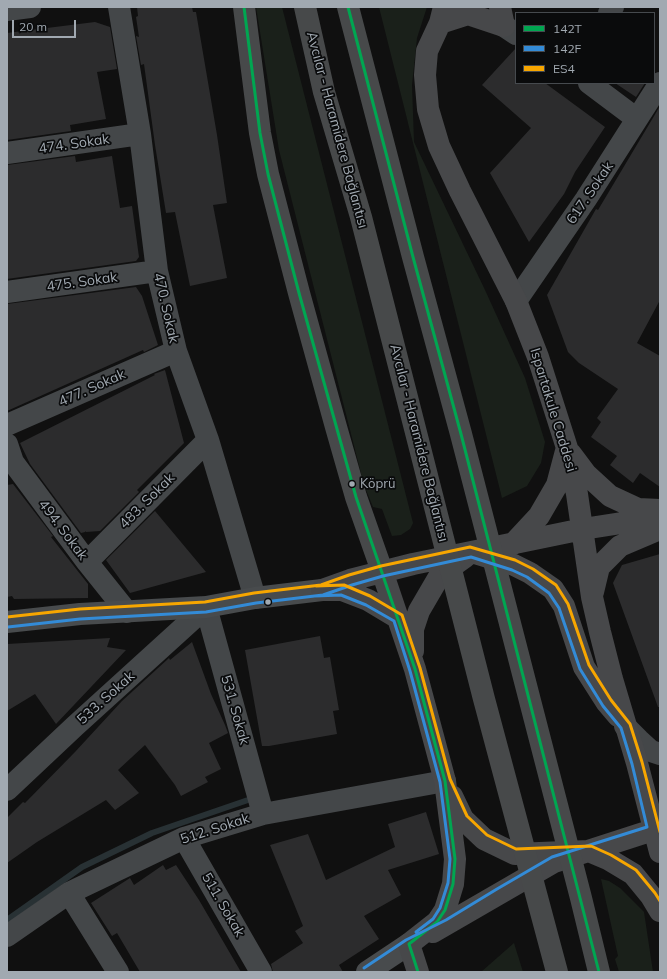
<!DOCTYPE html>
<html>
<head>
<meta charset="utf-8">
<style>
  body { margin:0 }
  #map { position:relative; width:667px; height:979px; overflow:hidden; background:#101010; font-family:Mulish,sans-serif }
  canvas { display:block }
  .frame { position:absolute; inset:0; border:8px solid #a1a9b1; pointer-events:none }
  .legend { position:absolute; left:515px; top:12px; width:140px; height:72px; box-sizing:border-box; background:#0a0b0c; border:1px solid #464a4e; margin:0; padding:5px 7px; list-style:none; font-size:12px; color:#a1a9b1 }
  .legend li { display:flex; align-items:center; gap:8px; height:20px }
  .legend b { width:20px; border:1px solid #464a4e }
  .scale { position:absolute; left:12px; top:20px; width:64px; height:18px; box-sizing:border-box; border:2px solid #a1a9b1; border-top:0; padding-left:5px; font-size:12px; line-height:14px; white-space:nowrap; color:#a1a9b1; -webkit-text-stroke:3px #0a0b0c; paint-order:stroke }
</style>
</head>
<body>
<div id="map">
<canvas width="667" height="979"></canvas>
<div class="frame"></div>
<ul class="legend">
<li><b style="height:5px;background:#00a651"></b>142T</li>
<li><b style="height:5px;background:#338bd7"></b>142F</li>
<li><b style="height:5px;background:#f7a600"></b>ES4</li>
</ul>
<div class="scale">20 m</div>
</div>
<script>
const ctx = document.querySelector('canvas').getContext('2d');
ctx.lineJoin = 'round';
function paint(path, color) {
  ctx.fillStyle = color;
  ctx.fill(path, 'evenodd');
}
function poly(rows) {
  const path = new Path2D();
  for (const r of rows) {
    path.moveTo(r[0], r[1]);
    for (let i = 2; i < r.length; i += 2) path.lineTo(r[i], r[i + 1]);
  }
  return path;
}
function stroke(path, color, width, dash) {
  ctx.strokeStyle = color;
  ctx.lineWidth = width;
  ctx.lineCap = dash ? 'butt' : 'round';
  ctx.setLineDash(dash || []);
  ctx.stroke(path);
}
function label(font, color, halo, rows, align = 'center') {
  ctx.font = font + ' Mulish,sans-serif';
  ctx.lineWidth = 3.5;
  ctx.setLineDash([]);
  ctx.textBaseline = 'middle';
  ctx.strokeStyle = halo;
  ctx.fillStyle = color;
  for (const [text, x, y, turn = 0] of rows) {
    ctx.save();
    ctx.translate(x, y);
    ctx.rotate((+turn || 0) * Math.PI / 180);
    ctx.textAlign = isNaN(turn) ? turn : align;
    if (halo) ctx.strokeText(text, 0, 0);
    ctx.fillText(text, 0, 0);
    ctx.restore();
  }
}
paint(poly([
  [256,7,282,7,413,523,410,529,401,535,392,536,382,509,373,507,364,485,279,150],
  [379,7,427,7,417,38,412,85,414,142,485,290,525,378,545,442,541,463,527,486,502,498],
  [601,879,609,881,620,888,644,912,653,972,619,972,615,959,618,956],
  [514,943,523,972,481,972]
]), '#1a201a');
stroke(poly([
  [7,920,82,867,152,833,248,800]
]), '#283134', 6);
paint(poly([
  [137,7,192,7,193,12,196,12,217,135,227,203,213,205,227,278,190,286,175,212,166,213,155,145,144,64,141,65,136,36,139,37,136,17,138,16],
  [95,22,110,27,117,69,97,72,106,119,70,125,71,131,7,140,7,33],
  [516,48,516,83,545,83,605,127,575,172,564,194,529,242,490,173,531,128,482,85],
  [615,83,645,83,636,97],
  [660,106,660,300,637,343,660,356,660,487,640,473,633,483,610,465,617,456,591,437,601,422,597,418,618,389,579,363,568,352,547,295,596,209,598,210],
  [75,156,76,162,112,156,120,208,132,206,139,257,136,261,7,279,7,165],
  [136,287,142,296,158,345,144,352,143,350,7,411,7,304],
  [165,370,184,443,137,490,139,492,100,531,86,532,85,531,85,532,81,533,30,464,20,443,155,375,154,374],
  [13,484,53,536,51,537,88,584,88,598,14,599,12,596,7,597,7,485],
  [155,511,206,572,130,593,106,560],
  [660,554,660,707,658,707,613,583,622,565],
  [320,636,324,658,330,657,339,710,333,711,337,734,269,746,262,746,245,650],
  [110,638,107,647,126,650,56,724,35,694,7,711,7,644],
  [192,642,211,694,225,725,228,733,209,743,221,769,205,777,208,782,181,796,175,785,145,745,118,770,139,793,115,810,106,800,37,842,7,863,7,818,23,802,25,803,75,752,122,701,169,658,170,660],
  [426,812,439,854,388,870,401,895,364,916,379,939,339,965,343,972,273,972,271,964,303,943,295,931,303,926,270,845,308,834,326,880,395,847,388,824],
  [163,865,166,870,176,865,199,900,241,972,140,972,117,933,112,936,91,903,130,878,134,885]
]), '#2c2c2d');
stroke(poly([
  [119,7,140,134,157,271,176,351,208,440,255,598],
  [7,10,30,7],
  [609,13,613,7],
  [504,26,516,34],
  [589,83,637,119],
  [7,153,140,134],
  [7,292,157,271],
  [516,301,586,199,660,83],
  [7,425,176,351],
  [7,444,13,462,87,562,127,612],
  [87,562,208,440],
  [625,726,639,740,651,751,660,754],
  [7,790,75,726,206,607,263,814],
  [184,838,261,972],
  [69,893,118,972],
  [7,936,69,893,184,838,263,814,445,781]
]), '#444749', 22);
stroke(poly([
  [7,622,80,614,206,607,255,598,322,590],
  [367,972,409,944]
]), '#484b4d', 22);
stroke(poly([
  [444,7,440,23,427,51,425,75,428,109,439,146,460,191,516,301,538,357,567,448,577,494,592,597,600,632,612,679,637,763,660,852],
  [440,23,468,14,504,26,500,7],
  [571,454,586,474,610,496,638,509,660,510],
  [513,544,539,516,557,485,566,451],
  [478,554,514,565,530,573,553,589,564,606,584,667,607,703,618,716],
  [382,571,415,669,445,781,455,859,453,884,445,910,437,922,409,944],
  [322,590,350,580,413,564,583,529,660,517],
  [325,590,342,590,368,600,398,618],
  [593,592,599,567,620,546,660,529],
  [413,651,413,629,419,611,440,575,465,557],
  [452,796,463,819,484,839,515,854,589,851,608,859,633,874,651,896,660,911],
  [433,932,554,862,653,830],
  [409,944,418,972]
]), '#47484a', 22);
stroke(poly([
  [244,7,260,133,268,174,299,293,336,427,356,497,382,571],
  [305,7,324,92,361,217,484,699,557,972],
  [348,7,413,257,461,434,581,898,599,972]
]), '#47494a', 22);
stroke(poly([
  [244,7,260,133,268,174,299,293,356,497,415,669,445,781,455,859,453,884,445,910,437,922,409,944,418,972],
  [348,7,413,257,461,434,599,972]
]), '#00a651', 3);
stroke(poly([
  [315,596,341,595,366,605,394,621,410,671,440,782,450,859,448,883,440,908,433,919,416,932],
  [8,627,80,619,206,612,256,603,323,595,352,585,383,576,471,557,512,570,527,577,549,593,559,608,580,669,603,706,621,728,632,764,647,827,552,857,497,889,446,920,406,940,364,968]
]), '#338bd7', 3);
stroke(poly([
  [316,586,344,585,370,596,402,615,420,668,450,779,467,816,487,835,516,849,591,846,611,855,636,870,655,893,660,901],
  [7,617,80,609,205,602,254,593,321,585,349,575,381,566,470,547,515,560,533,569,556,585,568,604,589,665,611,700,630,724,642,762,660,832]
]), '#f7a600', 3);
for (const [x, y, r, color] of [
  [352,484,3.5,"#a1a9b1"],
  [268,602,3.5,"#a1a9b1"]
]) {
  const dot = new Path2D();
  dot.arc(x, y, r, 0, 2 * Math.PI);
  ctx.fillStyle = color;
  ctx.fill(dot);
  stroke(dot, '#0a0b0c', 1.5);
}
label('13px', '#a1a9b1', '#0a0b0c', [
  ["Köprü",360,484]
], 'left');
label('14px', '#a1a9b1', '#0a0b0c', [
  ["Avcılar - Haramidere Bağlantısı",337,130,75],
  ["474. Sokak",74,144,-8],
  ["617. Sokak",590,193,-56],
  ["475. Sokak",82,282,-8],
  ["470. Sokak",166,308,77],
  ["477. Sokak",92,388,-24],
  ["Ispartakule Caddesi",553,410,73],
  ["Avcılar - Haramidere Bağlantısı",419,443,76],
  ["483. Sokak",147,501,-45],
  ["494. Sokak",63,530,53],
  ["533. Sokak",106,698,-42],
  ["531. Sokak",235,710,74],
  ["512. Sokak",215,829,-18],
  ["511. Sokak",223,905,60]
]);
</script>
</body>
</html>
